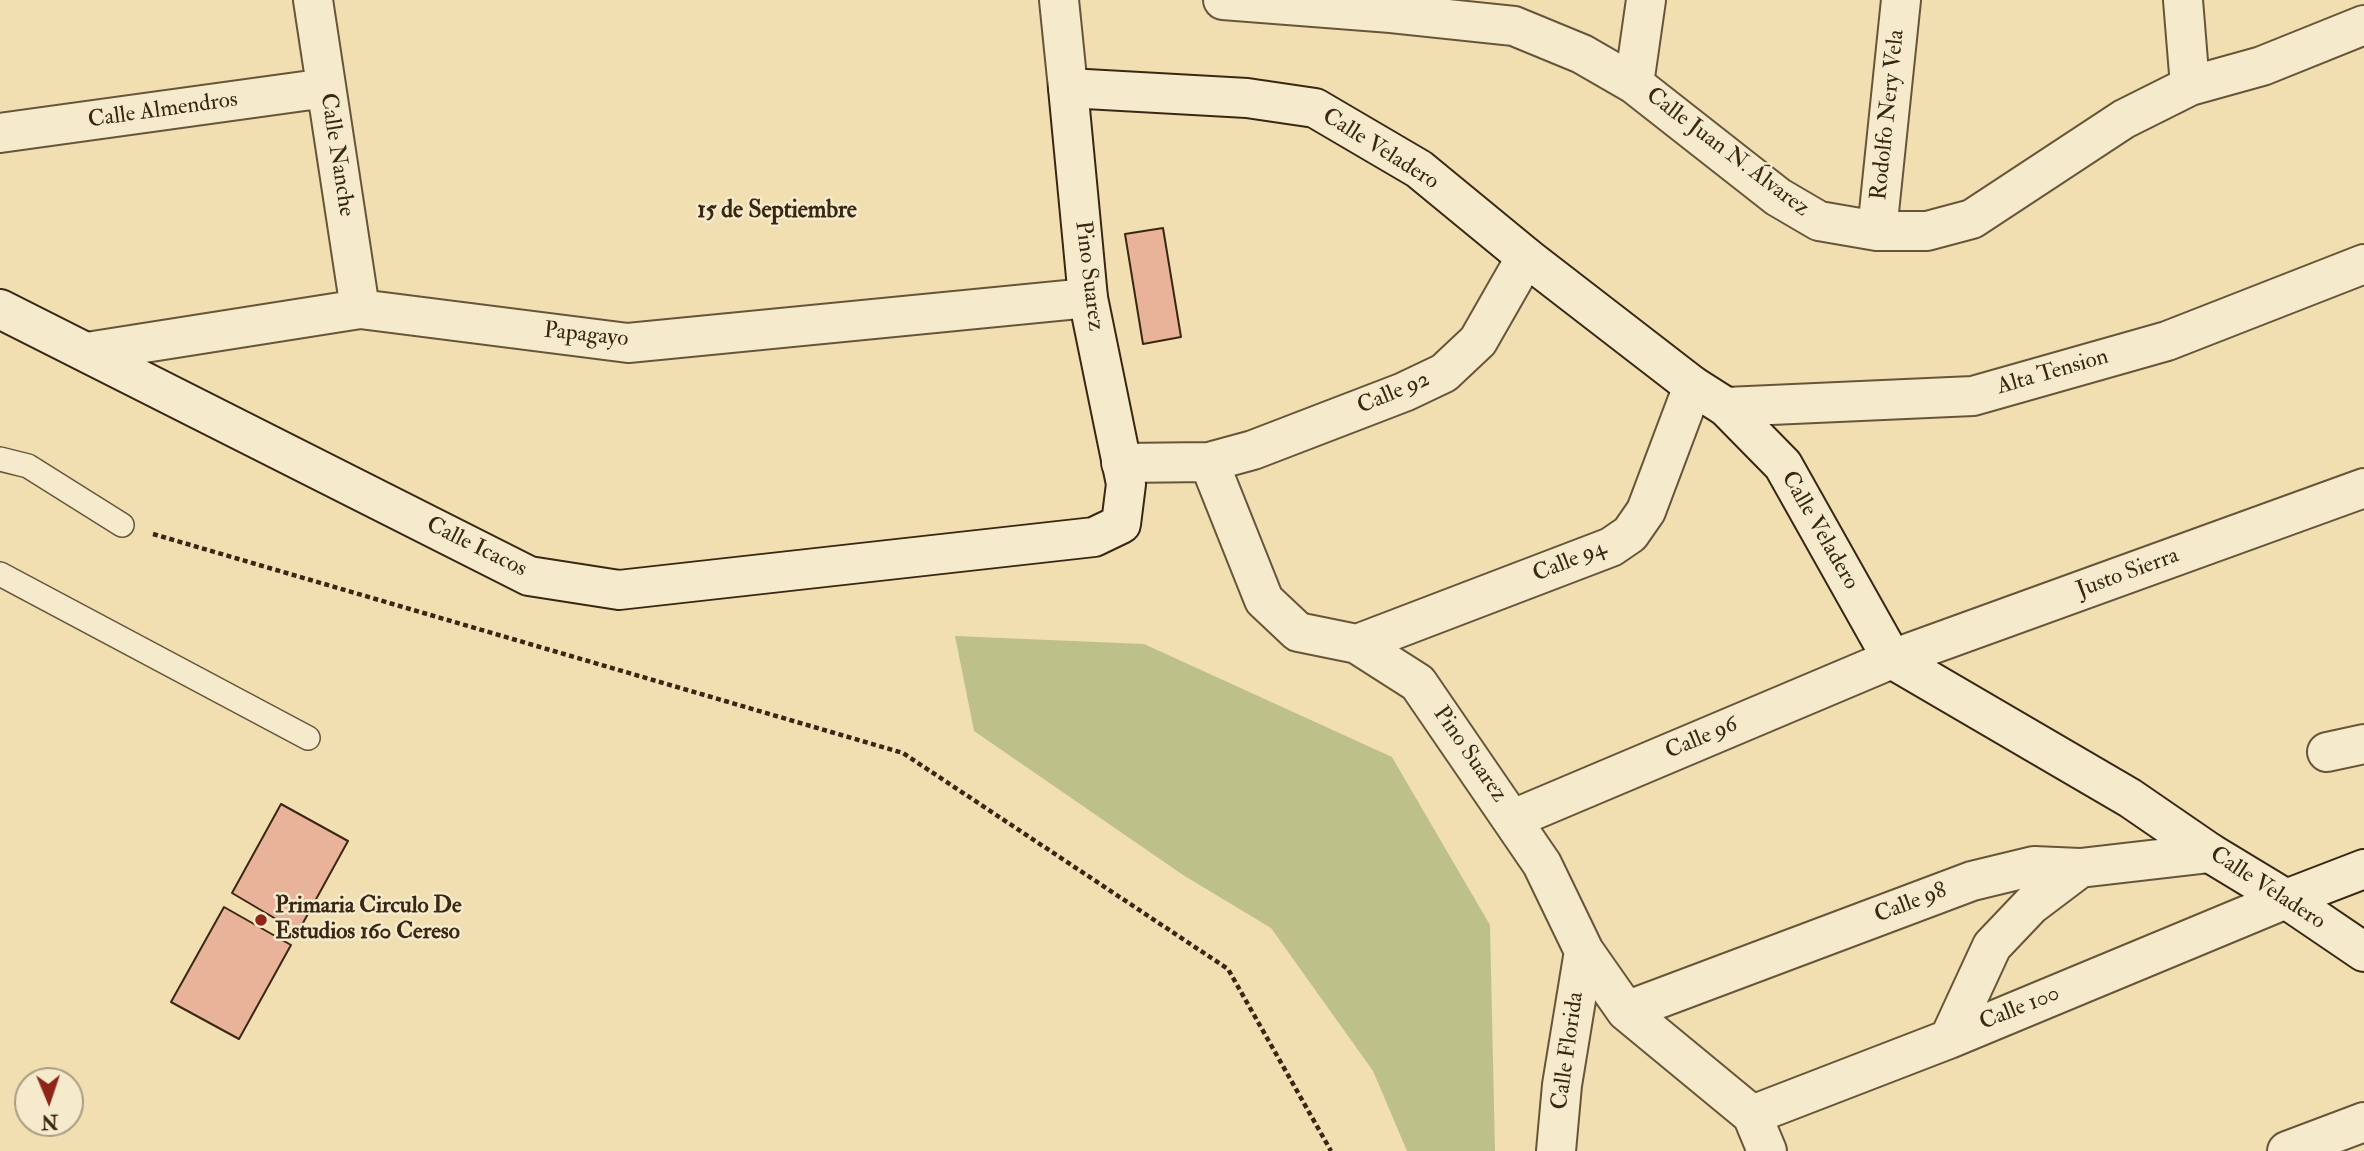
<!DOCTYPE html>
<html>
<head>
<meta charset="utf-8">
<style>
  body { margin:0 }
  #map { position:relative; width:2364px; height:1151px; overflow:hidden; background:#f1dfb1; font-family:"IM FELL Double Pica",serif }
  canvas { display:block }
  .north { position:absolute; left:14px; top:1067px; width:70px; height:70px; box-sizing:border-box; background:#f6eacc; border:2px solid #aa9c82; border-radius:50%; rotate:178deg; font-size:19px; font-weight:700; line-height:28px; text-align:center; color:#392713 }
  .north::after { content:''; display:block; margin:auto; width:24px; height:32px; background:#8f2418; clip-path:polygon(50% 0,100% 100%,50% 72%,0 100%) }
</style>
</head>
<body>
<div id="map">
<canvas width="2364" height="1151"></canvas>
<div class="north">N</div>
</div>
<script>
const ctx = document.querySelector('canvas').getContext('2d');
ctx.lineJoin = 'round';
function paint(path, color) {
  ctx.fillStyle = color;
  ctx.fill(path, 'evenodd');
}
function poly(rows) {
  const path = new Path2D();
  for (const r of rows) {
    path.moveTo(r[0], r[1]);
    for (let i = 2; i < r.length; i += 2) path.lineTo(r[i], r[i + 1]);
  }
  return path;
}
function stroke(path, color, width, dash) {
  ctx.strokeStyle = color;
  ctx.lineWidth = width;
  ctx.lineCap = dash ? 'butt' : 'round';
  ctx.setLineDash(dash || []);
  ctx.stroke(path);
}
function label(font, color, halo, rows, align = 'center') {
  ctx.font = font + ' "IM FELL Double Pica",serif';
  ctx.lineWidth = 5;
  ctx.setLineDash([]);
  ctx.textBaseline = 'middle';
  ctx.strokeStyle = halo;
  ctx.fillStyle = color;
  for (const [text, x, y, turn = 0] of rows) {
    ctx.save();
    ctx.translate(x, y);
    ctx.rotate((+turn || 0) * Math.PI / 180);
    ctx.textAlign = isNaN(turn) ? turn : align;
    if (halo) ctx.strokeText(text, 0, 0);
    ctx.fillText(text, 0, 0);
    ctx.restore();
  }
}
paint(poly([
  [955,636,1144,644,1392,757,1490,925,1495,1151,1407,1151,1373,1071,1271,928,1183,875,974,731]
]), '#bdc189');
const building = poly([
  [1163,228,1181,337,1143,344,1125,234,1163,228],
  [281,804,348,841,298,932,232,893,281,804],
  [224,907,291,945,239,1039,171,1002,224,907]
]);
paint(building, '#e8b398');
stroke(building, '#392713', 2);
const service = poly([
  [0,459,28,466,122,525],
  [0,574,308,738]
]);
const minor = poly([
  [313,0,360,309],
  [1223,0,1391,13,1514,26,1582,54,1634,84,1778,197,1819,221,1877,231,1927,231,1972,219,2124,119,2190,86,2262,66,2364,25],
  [2183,0,2190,86],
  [1634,84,1646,0],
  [0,133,326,88],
  [1877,231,1901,0],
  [87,352,360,309,628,343,1088,298],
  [1726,407,1973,396,2167,341,2364,264],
  [1209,462,1253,450,1404,392,1444,373,1478,341,1526,257],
  [1121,463,1209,462,1264,600,1298,632,1357,644,1418,683,1542,864,1584,951,1626,1011,1752,1115,1767,1151],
  [1357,644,1611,547,1630,534,1646,511,1693,386],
  [2327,752,2364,744],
  [1513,819,1892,659,2364,488],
  [1626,1011,1972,881,2034,866,2080,868,2210,853],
  [1949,1039,1992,946,2031,905,2080,868],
  [1752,1115,1949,1039,2286,899],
  [1556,1151,1562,1085,1584,951],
  [2287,1151,2364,1122]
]);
const tertiary = poly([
  [1059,0,1068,88]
]);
const secondary = poly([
  [0,309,529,576,619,590,1094,537,1121,524,1126,484,1088,298,1068,88,1247,98,1315,108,1419,169,1526,257,1693,386,1726,407,1783,465,1892,659,2130,798,2210,853,2286,899,2364,952],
  [2286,899,2364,869]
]);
stroke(service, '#67553a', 26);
stroke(minor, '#67553a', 42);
stroke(tertiary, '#67553a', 42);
stroke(secondary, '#392713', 42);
stroke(poly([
  [153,534,903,753,1228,969,1331,1151]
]), '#392713', 4.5, [5, 3.5]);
stroke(service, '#f6eacc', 23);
stroke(minor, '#f6eacc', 38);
stroke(tertiary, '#f6eacc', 38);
stroke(secondary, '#f6eacc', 38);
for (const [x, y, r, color] of [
  [261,920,7,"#8f2418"]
]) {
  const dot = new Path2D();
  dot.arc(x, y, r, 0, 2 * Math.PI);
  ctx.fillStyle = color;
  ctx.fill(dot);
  stroke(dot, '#f6eacc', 2.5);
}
label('23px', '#392713', '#f6eacc', [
  ["Calle Almendros",163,111,-8],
  ["Rodolfo Nery Vela",1889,115,-84],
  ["Calle Veladero",1380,150,32],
  ["Calle Juan N. Álvarez",1727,153,37],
  ["Calle Nanche",336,155,81],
  ["Pino Suarez",1088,276,83],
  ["Papagayo",586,336,6],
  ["Alta Tension",2053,373,-16],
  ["Calle 92",1394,394,-23],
  ["Calle Veladero",1819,531,60],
  ["Calle Icacos",476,548,26],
  ["Calle 94",1570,562,-22],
  ["Justo Sierra",2128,574,-20],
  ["Calle 96",1702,739,-23],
  ["Pino Suarez",1469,755,55],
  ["Calle Veladero",2267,889,33],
  ["Calle 98",1911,904,-21],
  ["Calle 100",2020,1009,-22],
  ["Calle Florida",1569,1051,-82]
]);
label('bold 23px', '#392713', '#f6eacc', [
  ["Primaria Circulo De",275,907],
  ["Estudios 160 Cereso",275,933]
], 'left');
label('bold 24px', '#392713', '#f6eacc', [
  ["15 de Septiembre",777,212]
]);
</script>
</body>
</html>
